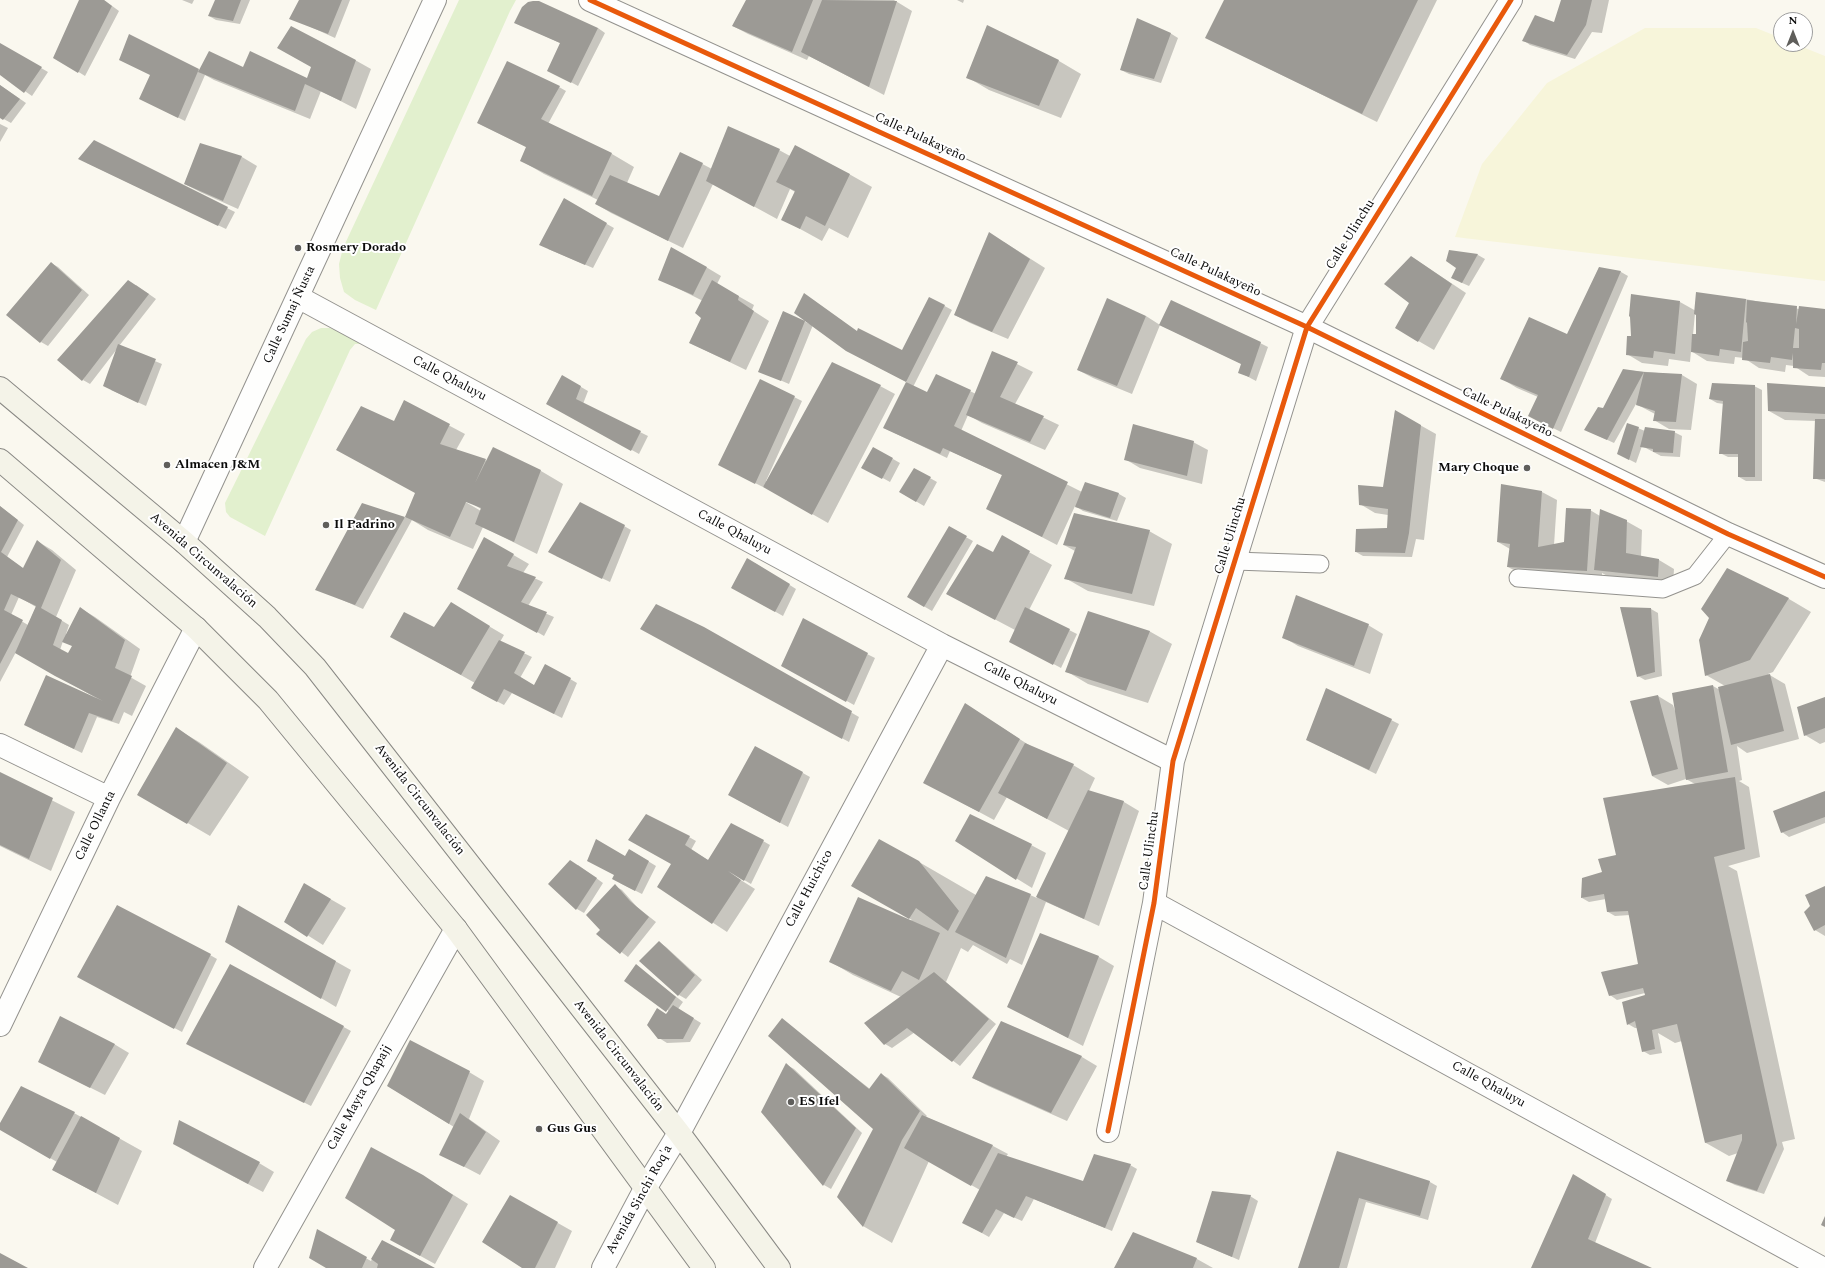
<!DOCTYPE html>
<html>
<head>
<meta charset="utf-8">
<style>
  body { margin:0 }
  #map { position:relative; width:1825px; height:1268px; overflow:hidden; background:#faf8ef; font-family:Spectral,serif }
  canvas { display:block }
  .north { position:absolute; left:1773px; top:12px; width:40px; height:40px; box-sizing:border-box; background:#fff; border:1px solid #9d9d9d; border-radius:50%; rotate:0deg; font-size:11px; font-weight:700; line-height:16px; text-align:center; color:#0b0b0b }
  .north::after { content:''; display:block; margin:auto; width:14px; height:18px; background:#5f5e5b; clip-path:polygon(50% 0,100% 100%,50% 72%,0 100%) }
</style>
</head>
<body>
<div id="map">
<canvas width="1825" height="1268"></canvas>
<div class="north">N</div>
</div>
<script>
const ctx = document.querySelector('canvas').getContext('2d');
ctx.lineJoin = 'round';
function paint(path, color) {
  ctx.fillStyle = color;
  ctx.fill(path, 'evenodd');
}
function poly(rows) {
  const path = new Path2D();
  for (const r of rows) {
    path.moveTo(r[0], r[1]);
    for (let i = 2; i < r.length; i += 2) path.lineTo(r[i], r[i + 1]);
  }
  return path;
}
function stroke(path, color, width, dash) {
  ctx.strokeStyle = color;
  ctx.lineWidth = width;
  ctx.lineCap = dash ? 'butt' : 'round';
  ctx.setLineDash(dash || []);
  ctx.stroke(path);
}
function label(font, color, halo, rows, align = 'center') {
  ctx.font = font + ' Spectral,serif';
  ctx.lineWidth = 4;
  ctx.setLineDash([]);
  ctx.textBaseline = 'middle';
  ctx.strokeStyle = halo;
  ctx.fillStyle = color;
  for (const [text, x, y, turn = 0] of rows) {
    ctx.save();
    ctx.translate(x, y);
    ctx.rotate((+turn || 0) * Math.PI / 180);
    ctx.textAlign = isNaN(turn) ? turn : align;
    if (halo) ctx.strokeText(text, 0, 0);
    ctx.fillText(text, 0, 0);
    ctx.restore();
  }
}
paint(poly([
  [1645,28,1756,28,1781,38,1781,44,1795,44,1825,56,1825,281,1455,237,1482,164,1547,83]
]), '#f7f5da');
paint(poly([
  [459,0,516,0,510,11,376,310,355,300,344,292,340,278,339,264,343,248],
  [321,328,330,328,365,344,355,344,350,350,265,536,230,517,226,512,225,503,306,339,312,332]
]), '#e2f0ce');
paint(poly([
  [80,0,104,0,119,11,85,76,55,57],
  [182,0,194,0,192,4],
  [216,0,250,0,240,24,216,20,209,16],
  [300,0,350,0,335,38,291,18],
  [747,0,894,0,912,11,884,95,809,56,807,60,748,34,733,26],
  [957,0,964,0,963,3],
  [1225,0,1437,0,1377,122,1207,38],
  [1562,0,1609,0,1602,33,1592,32,1575,59,1530,45,1523,40,1555,23],
  [523,26,598,28,605,33,578,86,556,74,560,43],
  [987,27,1059,61,1081,74,1061,118,989,90,967,77],
  [1170,33,1178,38,1161,83,1129,74,1121,70],
  [129,35,200,71,243,68,308,80,312,67,355,60,371,69,356,109,321,91,310,119,214,80,205,75,185,121,147,102,151,75],
  [0,44,48,72,32,96,0,74],
  [0,85,26,103,11,123,0,117],
  [559,87,566,91,548,124,612,154,634,167,627,183,659,197,681,153,712,169,779,150,790,156,849,174,872,187,848,238,829,228,822,241,782,219,795,192,790,189,777,219,713,184,683,248,611,213,596,204,598,200,544,174,522,161,528,148,478,123],
  [0,124,8,128,0,142],
  [94,142,235,212,226,229,87,163],
  [201,144,242,157,257,166,238,209,200,192,185,184],
  [564,200,614,228,593,268,548,249],
  [1004,242,1045,268,1008,339,970,323,955,315],
  [1450,251,1478,255,1485,259,1469,286,1460,282,1457,268],
  [1412,257,1466,293,1434,350,1396,328,1411,303],
  [51,263,58,267,89,295,48,346,41,342],
  [706,267,721,276,717,284,754,305,752,310,769,321,746,370,690,343,703,317,703,301,659,279],
  [1599,268,1621,272,1628,276,1561,432,1537,420,1538,397,1517,388,1502,379,1567,336],
  [136,285,156,299,119,346,162,364,146,406,111,390,117,349,90,384,83,380],
  [930,298,952,310,913,387,928,393,937,375,976,394,993,352,1033,372,1015,404,1059,425,1045,450,982,423,968,415,961,431,1082,492,1119,494,1126,498,1117,521,1083,511,1075,506,1057,545,988,509,1002,475,950,451,947,458,884,428,907,382,855,355,813,325,789,384,759,371,783,312,810,324,858,332,903,351],
  [1745,299,1799,309,1825,310,1825,377,1809,376,1794,366,1786,365,1785,372,1759,368,1744,358,1735,357,1734,364,1707,361,1691,351,1690,362,1669,359,1668,366,1642,363,1627,354,1632,337,1680,302,1696,311],
  [1695,313,1697,314,1698,335,1693,335],
  [1146,316,1160,325,1260,343,1268,347,1256,381,1239,372,1242,364,1160,325,1132,394,1093,378,1078,370],
  [1624,370,1682,375,1697,384,1691,430,1669,429,1654,420,1655,414,1636,404,1614,443,1586,430,1604,409],
  [562,376,588,391,583,404,648,436,639,454,548,403],
  [760,380,802,401,766,481,767,482,880,386,895,394,828,523,763,486,763,487,727,469],
  [1754,386,1762,390,1762,481,1746,481,1739,477,1739,457,1728,457,1720,453,1724,404,1717,403,1710,399],
  [1825,388,1825,482,1814,478,1816,421,1785,420,1769,411],
  [405,402,465,434,456,450,487,461,541,471,563,484,537,554,483,527,473,549,428,530,412,520,363,609,317,589,363,505,405,518,416,493,394,423],
  [463,498,481,509,481,511,462,500],
  [1395,411,1436,434,1424,540,1416,539,1412,557,1363,556,1356,552,1391,529,1388,515,1375,513,1360,504,1384,488],
  [1628,424,1645,431,1674,432,1682,436,1680,457,1661,456,1642,446,1636,463,1626,458],
  [1193,442,1208,450,1202,484,1140,468,1125,459],
  [893,459,900,463,890,482,870,471],
  [914,469,937,482,924,506,900,492],
  [1542,492,1557,500,1554,545,1565,543,1590,510,1600,516,1626,521,1642,530,1641,557,1659,560,1674,569,1673,585,1611,578,1602,573,1602,579,1523,575,1508,567,1510,549,1498,542],
  [0,506,24,525,7,557,24,569,37,541,52,550,76,570,56,617,69,625,66,634,67,634,80,608,95,617,140,649,130,677,146,686,132,716,124,712,119,724,97,717,82,753,32,729,96,698,16,652,0,682],
  [19,597,36,607,28,625,11,615],
  [63,641,73,646,68,654,60,650],
  [624,526,631,530,610,582,556,556],
  [949,528,973,541,932,611,908,597],
  [1149,531,1172,544,1154,606,1088,591,1065,578,1075,551,1064,545],
  [1002,537,1052,565,1029,610,1077,634,1061,668,1018,645,1015,630,947,594,993,554],
  [484,538,529,564,523,573,543,582,528,606,554,617,544,636,502,611],
  [755,563,796,589,783,616,733,588],
  [1728,569,1789,599,1811,612,1773,672,1768,674,1785,684,1799,739,1747,753,1737,746,1742,780,1739,781,1749,787,1760,857,1728,866,1737,871,1795,1139,1782,1142,1784,1149,1764,1194,1735,1185,1727,1181,1738,1153,1729,1156,1706,1143,1682,1041,1675,1043,1658,1033,1662,1053,1650,1055,1643,1051,1637,1028,1635,1028,1628,1024,1646,996,1645,993,1617,1000,1610,995,1639,964,1630,915,1615,916,1608,912,1606,899,1589,902,1582,898,1617,856,1695,784,1686,779,1668,785,1652,776,1658,696,1673,705,1675,711,1713,686,1720,690,1725,686,1706,675,1710,618],
  [451,604,504,635,500,642,532,657,520,678,535,686,546,665,577,683,562,718,512,693,504,705,479,692,475,683,407,645,434,629],
  [1651,609,1658,613,1662,676,1645,680,1638,676],
  [1368,625,1383,634,1370,674,1298,646,1283,637],
  [704,628,859,717,849,742,649,633],
  [1149,631,1172,644,1148,703,1088,684,1066,671],
  [867,654,875,658,854,705,782,665],
  [1825,698,1825,742,1820,744,1805,735],
  [965,704,1032,747,1073,765,1095,778,1089,791,1124,802,1139,811,1099,926,1046,902,1022,965,1010,959,1007,964,973,945,968,952,961,948,946,982,996,1024,960,1066,915,1032,892,1048,885,1044,901,997,853,975,831,962,912,920,852,886,919,862,976,895,1030,895,1037,898,1069,831,1007,797,994,820,940,791],
  [1391,720,1399,724,1376,774,1315,744],
  [177,729,199,742,249,777,210,836,138,794],
  [756,747,810,777,788,827,736,799],
  [0,774,75,812,51,871,0,846],
  [1825,792,1825,823,1789,837,1782,832],
  [689,837,696,841,691,850,708,860,763,841,770,845,751,884,729,871,728,872,755,889,727,932,659,887],
  [956,841,1031,845,1046,853,1032,888],
  [630,850,656,866,642,894,620,883],
  [578,865,603,883,584,913,577,909,549,884],
  [304,884,346,908,323,945,285,921],
  [615,886,622,890,637,907,656,922,628,957,598,934,602,930],
  [1825,887,1825,936,1815,930],
  [239,907,351,970,336,1007,321,998],
  [1041,935,1099,957,1114,966,1083,1046,1024,1015],
  [659,942,666,947,702,980,686,999,679,995],
  [210,955,217,959,182,1032,86,981],
  [230,965,351,1031,311,1106,195,1047],
  [636,966,683,1002,678,1009,701,1023,690,1042,667,1043,659,1038,669,1012],
  [782,1020,870,1089,881,1074,888,1078,927,1116,926,1117,993,1146,1008,1154,1006,1157,1084,1182,1130,1165,1137,1169,1112,1231,1034,1199,1022,1221,1004,1213,989,1237,971,1227,980,1190,929,1161,892,1243,863,1226,874,1129],
  [1002,1022,1082,1057,1097,1066,1067,1121,988,1086,973,1078],
  [114,1044,129,1053,105,1095,39,1062],
  [787,1065,794,1069,862,1133,831,1189,824,1185,762,1112],
  [469,1072,484,1081,469,1119,500,1141,480,1175,440,1154,454,1127,388,1086],
  [74,1113,142,1151,118,1205,53,1170,57,1162,0,1129,0,1125],
  [189,1153,259,1163,274,1172,263,1192],
  [1338,1153,1430,1182,1437,1186,1428,1220,1366,1202,1347,1268,1299,1268],
  [423,1176,468,1204,435,1264,406,1248],
  [1581,1180,1612,1199,1595,1243,1649,1268,1532,1268],
  [510,1196,572,1231,555,1268,524,1268],
  [1250,1196,1258,1201,1239,1260,1197,1242],
  [317,1231,371,1261,382,1241,432,1268,328,1268],
  [1133,1233,1197,1259,1213,1268,1115,1268]
]), '#0003');
paint(poly([
  [79,0,104,0,112,6,78,73,53,58],
  [215,0,241,0,233,21,208,16],
  [299,0,342,0,328,34,289,19],
  [746,0,813,0,792,52,732,26],
  [822,0,897,1,869,87,801,52],
  [1224,0,1418,0,1362,114,1205,38],
  [1561,0,1592,0,1586,25,1567,55,1522,41,1535,15,1554,22],
  [533,1,539,1,598,28,571,83,547,71,560,43,514,23,522,7,528,2],
  [1137,18,1171,33,1154,79,1120,70],
  [987,25,1059,60,1039,106,966,78],
  [291,26,356,60,341,101,305,84,295,111,198,72,209,51,243,67,250,51,307,78,311,67,277,48],
  [129,34,199,69,178,118,139,99,150,75,119,60],
  [0,43,42,67,24,93,0,75],
  [507,61,560,86,541,119,612,153,592,196,520,161,526,147,477,123],
  [0,85,20,99,3,120,0,118],
  [728,126,780,149,754,207,706,181],
  [94,140,228,207,218,226,78,159],
  [200,143,242,156,223,201,184,184],
  [795,145,850,174,825,226,806,216,800,229,781,220,795,191,776,182],
  [680,152,703,163,668,241,595,204,610,175,659,196],
  [564,198,607,223,585,265,539,245],
  [989,232,1030,259,992,332,954,315],
  [671,247,707,267,693,295,658,280],
  [1449,250,1478,254,1462,283,1451,278,1456,268,1446,261],
  [1411,256,1452,284,1418,342,1395,328,1409,303,1384,284],
  [51,262,82,290,40,343,6,315],
  [1599,267,1621,271,1553,429,1528,416,1538,395,1500,379,1529,317,1567,334],
  [128,280,149,294,82,381,57,360],
  [712,280,739,296,738,300,754,311,730,362,689,343,701,318,695,313],
  [1696,292,1746,299,1741,352,1720,349,1719,356,1691,352,1692,334,1696,334,1696,315,1694,314],
  [804,293,857,331,858,328,902,350,929,297,945,305,906,382,927,392,936,374,971,390,954,426,1068,482,1042,537,986,509,1002,475,943,448,940,454,883,428,906,382,846,351,794,313],
  [1631,294,1680,301,1675,354,1654,351,1653,358,1626,355,1627,336,1631,336,1630,317,1629,316],
  [1107,298,1146,316,1117,386,1077,370],
  [1171,300,1261,342,1249,377,1238,373,1241,364,1159,325],
  [1747,300,1797,306,1796,324,1799,306,1825,309,1825,363,1822,363,1821,370,1793,368,1793,353,1792,360,1771,357,1770,363,1742,360,1743,342,1748,341,1747,323,1746,322],
  [1795,328,1799,329,1799,348,1793,348],
  [783,311,805,321,781,381,758,372],
  [118,344,156,359,138,403,103,386],
  [992,351,1018,362,1000,397,1044,416,1030,442,966,415],
  [832,362,881,385,812,515,763,487],
  [1623,369,1644,372,1607,440,1584,430,1598,407,1603,408],
  [1644,372,1682,374,1676,422,1653,421,1655,411,1636,405],
  [562,375,581,386,576,399,641,431,631,451,546,404],
  [760,379,795,396,755,484,718,465],
  [1712,383,1755,385,1755,477,1738,477,1738,454,1719,454,1723,401,1709,399],
  [1767,383,1825,387,1825,414,1768,411],
  [404,400,450,424,440,444,486,459,475,483,493,447,541,470,514,542,475,524,481,508,466,502,450,537,405,517,415,493,336,450,361,406,394,421],
  [1395,410,1421,425,1409,533,1405,553,1355,552,1356,529,1387,528,1388,509,1359,505,1358,485,1383,487],
  [1815,419,1825,419,1825,479,1813,479],
  [1627,423,1639,427,1629,460,1617,454],
  [1133,424,1194,441,1187,476,1124,460],
  [1645,427,1675,431,1673,453,1653,452,1653,449,1640,447],
  [873,447,893,458,882,479,861,468],
  [914,468,931,477,916,502,899,492],
  [1085,482,1119,493,1110,518,1075,507],
  [1501,484,1542,491,1538,547,1564,542,1566,508,1591,509,1587,571,1507,567,1510,544,1497,542],
  [580,502,625,525,602,579,548,552],
  [362,503,405,517,355,605,315,590],
  [0,506,18,520,1,552,23,568,21,572,37,540,61,560,41,608,62,620,53,645,68,653,72,646,62,642,80,607,125,640,115,668,132,676,112,721,89,713,74,749,24,725,46,675,103,701,55,676,15,653,36,606,11,594,4,610,23,620,0,664],
  [1600,509,1627,520,1626,553,1659,559,1658,577,1594,570],
  [1074,513,1150,530,1132,594,1064,579,1076,547,1063,545],
  [949,526,967,536,924,607,907,597],
  [1002,535,1030,551,995,620,946,594,977,544,993,552],
  [484,537,514,554,507,566,536,577,521,602,547,612,537,633,457,589],
  [747,558,790,584,775,612,731,588],
  [1727,568,1789,598,1750,660,1705,676,1699,640,1709,618,1701,609],
  [1296,595,1369,624,1354,666,1282,638],
  [451,602,490,626,461,675,390,637,404,612,434,627],
  [656,604,704,627,852,711,842,739,640,629],
  [1025,607,1070,629,1053,665,1009,642],
  [1620,607,1651,608,1655,672,1637,677],
  [1088,611,1150,631,1126,691,1065,672],
  [803,618,868,653,846,702,781,666],
  [499,640,525,652,514,673,534,685,545,664,571,678,554,714,504,689,497,702,471,688],
  [1770,674,1784,731,1731,745,1718,687],
  [1713,685,1728,772,1686,780,1672,693],
  [1326,688,1392,719,1369,770,1306,740],
  [1658,695,1678,769,1652,776,1630,701],
  [1825,697,1825,728,1804,736,1797,707],
  [965,703,1020,739,979,812,923,783],
  [176,727,227,763,187,824,137,795],
  [1025,743,1074,764,1047,819,998,793],
  [755,746,803,772,780,823,728,795],
  [0,772,53,798,29,859,0,845],
  [1735,777,1745,849,1714,857,1777,1145,1757,1191,1726,1181,1742,1140,1742,1134,1705,1143,1677,1024,1652,1030,1655,1049,1642,1052,1635,1021,1627,1025,1622,1002,1645,995,1643,988,1609,996,1601,972,1638,964,1628,911,1607,912,1604,894,1581,898,1582,878,1602,872,1598,859,1616,855,1603,798],
  [1088,790,1124,801,1084,919,1036,897],
  [1825,791,1825,817,1781,833,1773,811],
  [646,814,690,836,685,845,708,860,731,823,764,840,744,881,728,871,741,880,712,924,657,887,671,864,628,840],
  [970,814,1032,844,1016,880,955,841],
  [596,839,625,856,629,849,649,861,635,891,612,879,614,875,587,861],
  [879,839,919,861,959,911,948,931,916,908,909,919,851,886],
  [570,860,597,878,576,910,548,884],
  [986,876,1031,894,1006,958,955,932],
  [304,883,331,899,307,937,284,922],
  [615,884,630,901,649,917,620,954,596,934,600,930,586,915],
  [1825,886,1825,925,1814,931,1804,912,1810,906,1805,895],
  [858,897,940,933,919,980,902,971,891,991,829,962],
  [117,905,211,954,174,1029,77,977],
  [238,905,336,961,321,999,225,942],
  [1040,933,1099,956,1068,1038,1007,1007],
  [659,941,695,975,678,996,639,961],
  [230,964,344,1026,304,1103,186,1044],
  [636,964,676,997,666,1012,624,981],
  [934,972,989,1019,952,1062,907,1028,884,1045,864,1023],
  [673,1005,694,1018,683,1039,658,1039,647,1025,657,1008,666,1014],
  [60,1016,115,1044,90,1088,38,1062],
  [782,1018,869,1089,881,1073,920,1111,902,1140,863,1227,837,1197,873,1129,768,1036],
  [1001,1021,1082,1056,1051,1113,972,1078],
  [410,1040,470,1071,449,1124,387,1086],
  [786,1063,856,1128,823,1186,761,1112],
  [21,1086,75,1112,50,1159,0,1130,0,1123],
  [460,1113,486,1132,464,1167,439,1155],
  [922,1115,993,1145,971,1186,904,1148],
  [81,1116,120,1138,96,1193,52,1170],
  [179,1120,260,1162,248,1184,173,1144],
  [371,1147,423,1175,453,1195,420,1256,390,1240,395,1230,345,1198],
  [1337,1151,1430,1181,1420,1216,1359,1198,1339,1268,1298,1268],
  [998,1153,1083,1181,1094,1154,1131,1164,1105,1228,1026,1196,1014,1218,996,1209,982,1233,962,1223],
  [1573,1174,1606,1194,1588,1239,1652,1268,1531,1268],
  [1212,1191,1251,1195,1232,1257,1196,1242],
  [510,1195,558,1222,535,1268,522,1268,482,1242],
  [1825,1216,1825,1227,1821,1225],
  [317,1229,367,1257,362,1268,326,1268,309,1258],
  [1133,1232,1197,1258,1193,1268,1114,1268],
  [382,1240,409,1254,435,1268,377,1268,378,1264,371,1259],
  [0,1253,28,1268,0,1268]
]), '#9c9a95');
const service = poly([
  [1235,561,1320,564],
  [1518,578,1663,589,1695,576,1728,534]
]);
const minor = poly([
  [590,0,1307,327,1728,534,1825,577],
  [298,297,942,645,1173,761],
  [184,542,435,0],
  [0,745,109,798],
  [1154,903,1822,1268],
  [0,1025,109,798,196,628],
  [1108,1131,1154,903,1173,761,1307,327,1511,0],
  [679,1133,942,645],
  [265,1268,456,929]
]);
const tertiary = poly([
  [603,1268,646,1187,679,1133]
]);
const secondary = poly([
  [0,388,184,542,267,617,315,667,679,1133,779,1268],
  [0,460,196,628,268,700,456,929,704,1268]
]);
stroke(service, '#93928e', 19);
stroke(minor, '#93928e', 24);
stroke(tertiary, '#93928e', 24);
stroke(secondary, '#898884', 24);
stroke(service, '#fefefd', 17);
stroke(minor, '#fefefd', 22);
stroke(tertiary, '#fefefd', 22);
stroke(secondary, '#f4f3e8', 22);
stroke(poly([
  [590,0,1307,327,1728,534,1825,577],
  [1108,1131,1154,903,1173,761,1307,327,1511,0]
]), '#e8590c', 5);
for (const [x, y, r, color] of [
  [298,248,4,"#5f5e5b"],
  [167,465,4,"#5f5e5b"],
  [1527,468,4,"#5f5e5b"],
  [326,525,4,"#5f5e5b"],
  [791,1102,4,"#5f5e5b"],
  [539,1129,4,"#5f5e5b"]
]) {
  const dot = new Path2D();
  dot.arc(x, y, r, 0, 2 * Math.PI);
  ctx.fillStyle = color;
  ctx.fill(dot);
  stroke(dot, '#fff', 1.5);
}
label('13px', '#0b0b0b', '#fff', [
  ["Calle Pulakayeño",920,138,25],
  ["Calle Ulinchu",1351,235,-58],
  ["Calle Pulakayeño",1215,273,25],
  ["Calle Sumaj Ñusta",290,315,-65],
  ["Calle Qhaluyu",449,379,28],
  ["Calle Pulakayeño",1507,413,26],
  ["Calle Qhaluyu",734,533,28],
  ["Calle Ulinchu",1231,536,-73],
  ["Avenida Circunvalación",203,561,41],
  ["Calle Qhaluyu",1020,684,27],
  ["Avenida Circunvalación",419,800,52],
  ["Calle Ollanta",96,826,-64],
  ["Calle Ulinchu",1150,851,-82],
  ["Calle Huichico",810,889,-62],
  ["Avenida Circunvalación",618,1056,52],
  ["Calle Qhaluyu",1488,1085,29],
  ["Calle Mayta Qhapajj",360,1098,-61],
  ["Avenida Sinchi Roq'a",640,1200,-61]
]);
label('bold 13px', '#0b0b0b', '#fff', [
  ["Rosmery Dorado",306,248],
  ["Almacen J&M",175,465],
  ["Mary Choque",1519,468,"right"],
  ["Il Padrino",334,525],
  ["ES Ifel",799,1102],
  ["Gus Gus",547,1129]
], 'left');
</script>
</body>
</html>
